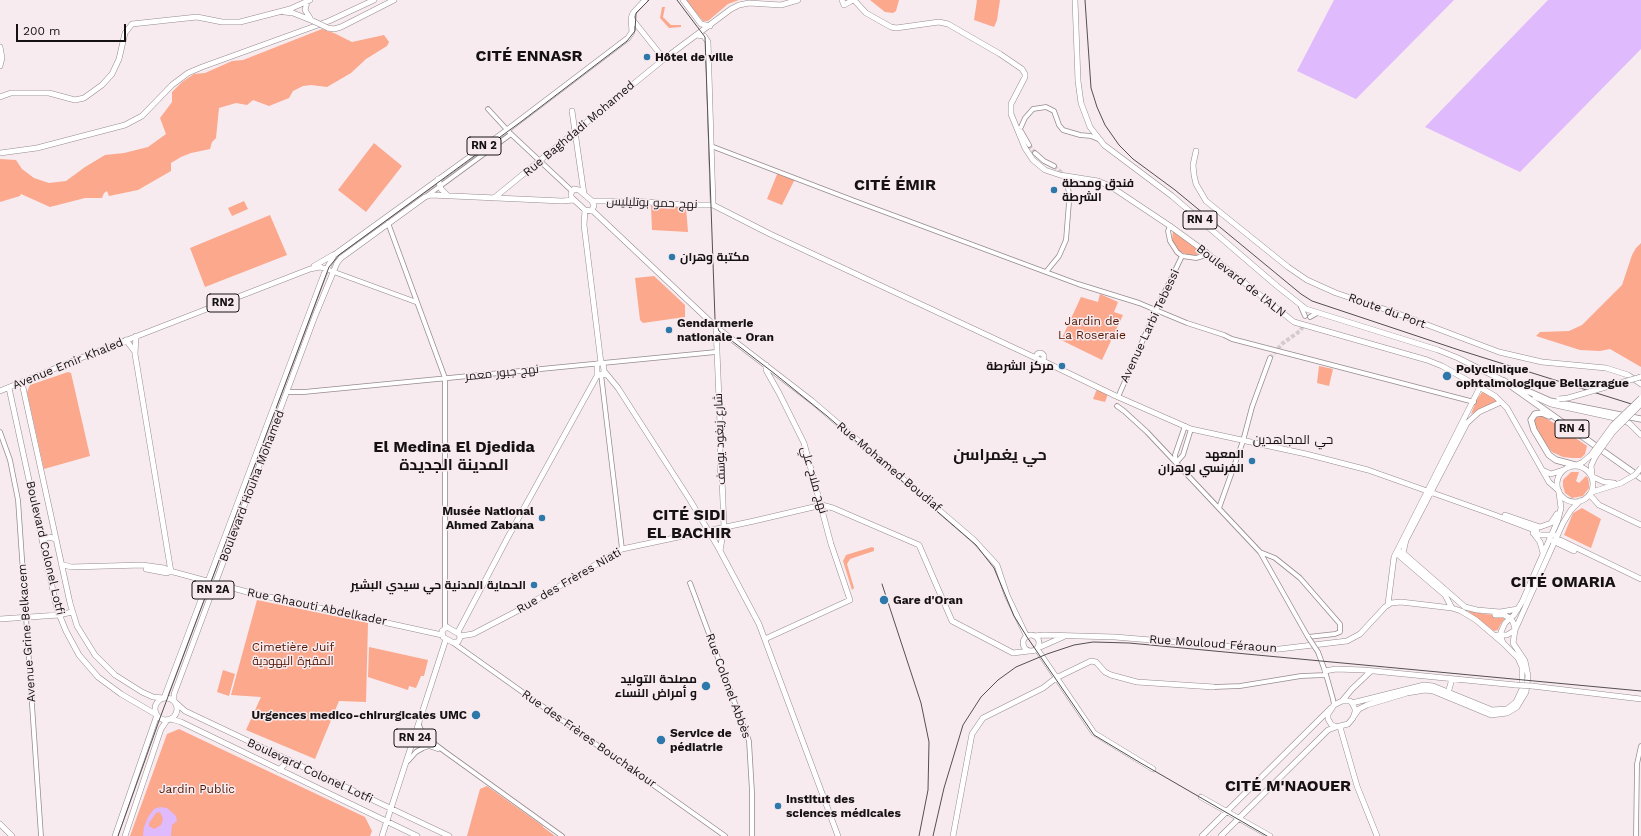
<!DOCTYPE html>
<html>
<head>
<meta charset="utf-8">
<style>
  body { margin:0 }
  #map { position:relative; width:1641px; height:836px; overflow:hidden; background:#f7ebef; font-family:"Work Sans",sans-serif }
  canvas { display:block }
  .scale { position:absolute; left:16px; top:24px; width:110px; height:18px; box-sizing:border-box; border:2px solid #161213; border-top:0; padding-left:5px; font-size:12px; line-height:14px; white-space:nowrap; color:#161213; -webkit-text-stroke:3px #f7ebef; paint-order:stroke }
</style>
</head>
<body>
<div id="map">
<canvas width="1641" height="836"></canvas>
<div class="scale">200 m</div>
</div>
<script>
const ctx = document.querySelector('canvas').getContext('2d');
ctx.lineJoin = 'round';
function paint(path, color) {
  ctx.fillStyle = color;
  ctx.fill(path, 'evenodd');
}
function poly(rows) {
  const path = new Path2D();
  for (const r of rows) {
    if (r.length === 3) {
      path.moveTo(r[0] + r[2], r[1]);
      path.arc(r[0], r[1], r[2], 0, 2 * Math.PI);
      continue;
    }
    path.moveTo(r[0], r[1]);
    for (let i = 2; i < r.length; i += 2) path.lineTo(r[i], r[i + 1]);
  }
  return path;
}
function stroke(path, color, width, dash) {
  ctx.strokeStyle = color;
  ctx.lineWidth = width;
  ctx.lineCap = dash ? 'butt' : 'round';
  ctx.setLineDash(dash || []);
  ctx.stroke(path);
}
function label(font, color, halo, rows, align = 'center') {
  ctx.font = font + ' "Work Sans",Cairo,sans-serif';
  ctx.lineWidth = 3;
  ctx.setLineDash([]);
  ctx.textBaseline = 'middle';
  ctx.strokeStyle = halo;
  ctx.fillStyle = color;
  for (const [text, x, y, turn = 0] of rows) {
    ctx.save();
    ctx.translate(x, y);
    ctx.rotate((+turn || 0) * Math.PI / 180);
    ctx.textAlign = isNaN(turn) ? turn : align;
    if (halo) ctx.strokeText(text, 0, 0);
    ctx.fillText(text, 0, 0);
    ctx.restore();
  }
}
paint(poly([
  [685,0,739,0,728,4,708,21,703,21],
  [870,0,899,0,896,11,893,13,885,12],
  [977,0,1000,0,997,20,994,27,974,20],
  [662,7,665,7,663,17,671,25,681,25,681,27,669,28,660,18],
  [322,29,334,33,352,42,384,35,389,42,387,46,366,59,351,73,327,87,311,85,303,86,293,91,289,98,269,106,253,100,247,105,236,103,219,108,216,138,212,142,210,149,191,153,181,157,171,163,171,171,138,190,109,196,107,191,104,193,102,198,85,198,50,207,21,194,20,196,0,202,0,159,16,160,22,169,34,178,49,183,66,181,85,167,105,155,124,153,148,147,166,134,160,118,172,102,172,92,182,82,194,74,205,73,232,61,243,60],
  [374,143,402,166,366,212,338,190],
  [778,172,795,179,782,205,767,199],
  [244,201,248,209,232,216,228,208],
  [651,206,686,207,688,232,652,230],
  [270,215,287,255,205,287,190,248],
  [1173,230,1203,252,1196,255,1191,256,1179,251,1174,246,1172,241],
  [1641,243,1641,367,1610,349,1600,351,1580,350,1536,336,1540,332,1569,331,1582,325,1622,285,1632,255,1636,248],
  [654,276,685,305,685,317,643,323,640,320,635,278],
  [1100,294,1118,302,1114,312,1123,315,1102,360,1061,340,1081,297,1098,302],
  [1319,366,1333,369,1329,386,1317,383],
  [68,372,71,373,90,456,44,469,27,392,30,385],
  [1097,389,1108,394,1105,402,1093,399],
  [1483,391,1497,401,1471,414,1477,399],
  [1540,415,1554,423,1587,446,1585,454,1581,458,1572,458,1563,457,1552,452,1543,441,1535,424,1535,419],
  [1571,472,1579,472,1576,481,1579,483,1586,476,1588,478,1589,483,1589,488,1583,496,1572,498,1565,493,1563,486,1563,480],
  [1582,508,1601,519,1591,548,1564,535,1573,513],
  [872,547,874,548,874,551,850,559,847,564,854,588,852,590,843,561,846,555],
  [257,600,368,623,366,702,339,701,315,759,246,730,261,697,231,695],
  [1461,606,1483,614,1499,615,1504,618,1504,619,1500,625,1498,630,1494,631],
  [369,647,428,660,424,676,421,676,416,688,409,686,408,690,368,677],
  [223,670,235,674,229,696,217,692],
  [179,729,365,817,372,831,370,836,130,836,167,734],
  [487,786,543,826,543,827,555,836,467,836,480,789]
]), '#fba88d');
paint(poly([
  [1334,0,1454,0,1356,99,1297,71],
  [1548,0,1641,0,1641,49,1520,172,1425,127],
  [160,807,167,808,176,816,177,821,172,825,171,836,143,836,144,827,148,817,154,809],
  [160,812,163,819,161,825,154,829,149,826,149,823,156,813]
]), '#dfbafd');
stroke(poly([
  [1029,145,1035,153],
  [1054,166,1062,173,1067,183],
  [1270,358,1283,343,1300,331,1305,323]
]), '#d5cace', 4, [4, 2]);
const minor = poly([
  [488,109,511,134,572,191],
  [1021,127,1025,118,1033,109,1046,107,1054,111,1059,125,1063,130,1080,135,1091,136,1098,139],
  [1021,131,1029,145],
  [711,146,855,201,1078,284,1139,303,1187,323,1224,335,1232,339,1474,402],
  [1035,153,1044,161,1054,166],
  [428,195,511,134],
  [388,223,445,378,445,627],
  [1170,226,1168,231,1170,241,1177,252,1182,256,1196,258,1203,256,1207,253],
  [326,269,416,302],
  [1046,272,1059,256,1066,240,1069,202,1069,193,1067,183],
  [1301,307,1305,316],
  [1310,317,1317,313],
  [601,374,622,549],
  [287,392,304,392,716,352],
  [1118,397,1156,310,1182,256],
  [1117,406,1124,411,1147,432,1260,552,1308,637,1335,634,1340,632,1340,624,1300,578,1275,558,1260,552],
  [0,432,10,460,18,500,41,836],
  [1176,462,1175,455,1185,426],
  [1176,463,1183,455,1191,429],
  [1219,508,1243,441,1252,407,1270,358],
  [690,583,749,741,752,792,752,836],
  [452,642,725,836],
  [1318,652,1325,671,1333,699,1334,705],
  [1214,687,1240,686,1301,676,1326,675],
  [419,725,423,735,444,751,562,836],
  [408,761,416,752,423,748,429,746,438,749],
  [1636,836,1637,764,1641,746]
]);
const major = poly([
  [683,0,701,24,710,26],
  [842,0,844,5,853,0],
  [854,0,866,13,891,27,896,28,939,22,948,24,1000,54,1022,69,1025,74,1025,77,1011,104,1011,114,1025,148,1033,160,1045,170,1060,175,1098,181,1110,186,1170,226,1207,253,1294,322,1427,360,1442,366,1495,396,1507,408,1549,482,1559,491],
  [1075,0,1078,81,1081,103,1090,127,1104,145,1172,196,1277,286,1306,309,1438,350,1458,358,1506,382],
  [307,2,305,10,310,18],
  [284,12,293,13,313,21],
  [632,19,664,59],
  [328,28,334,29,341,27,394,0],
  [696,35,704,36,708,42,713,205],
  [0,47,2,58,0,66],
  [0,97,11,93,49,93,75,100,84,98,102,85,112,74,119,59,125,33,132,24,197,17,222,22,240,22,290,9,310,0],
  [572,111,584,194],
  [1196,151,1193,165,1194,175,1196,184,1206,201,1288,267,1307,280,1336,293,1396,313,1499,352,1542,362,1606,368,1628,375,1641,384],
  [0,153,37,148,125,125,142,116,172,85,188,73,202,67,329,21,374,0],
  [438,179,441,189,447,195],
  [574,189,579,190,592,201,594,206,591,211,585,210,571,197,571,193,574,189],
  [494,198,664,59,731,9,739,5,749,3,781,5,798,0],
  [592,201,634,201,688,205,713,205],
  [713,205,770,234,1038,359],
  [585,210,584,225,601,363],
  [592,210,716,327,812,401,974,540,997,565,1007,595,1027,637],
  [314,266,333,255],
  [716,327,720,424,720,470,722,479,724,527,720,551],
  [136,336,135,354,139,378,171,572],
  [126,340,135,352],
  [1040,357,4],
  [1041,360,1118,397,1191,429,1306,454,1368,470,1492,514,1537,531],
  [603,363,604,371,618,388,690,500,718,547,759,624,838,836],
  [597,376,597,364],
  [22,383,70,603,77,626,95,655,115,675,142,692,153,697,163,698],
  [9,388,57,609,66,631,79,655,98,677,121,694,157,715],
  [0,391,73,361,310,269,320,267,326,269],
  [1535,397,1551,404,1615,418,1629,423,1641,435],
  [1577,465,1583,462,1591,455],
  [1575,484,18],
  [1542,470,1551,474,1563,470],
  [1592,474,1591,466,1595,457],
  [1593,477,1604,482,1614,483],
  [1592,492,1621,483],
  [1590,495,1599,505,1641,525],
  [1505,515,1540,527,1551,523,1557,514],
  [1533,533,1541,535,1554,535],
  [1534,534,1540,542,1543,553],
  [42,540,49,537,56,539],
  [1560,540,1641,579],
  [1553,541,1574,551],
  [1402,552,1465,607,1477,610,1500,612,1518,609],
  [1396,553,1445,595,1452,608],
  [1403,553,1406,540,1467,423,1479,412,1501,402],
  [61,564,71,567,142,565,164,568,170,571,251,593,442,635],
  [146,569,167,573,170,571],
  [1388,604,1394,557,1480,387],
  [1495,615,1504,615,1510,618,1513,622,1515,629],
  [0,619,59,615,72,612],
  [447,627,459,634,460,638,458,642,452,642,443,637,442,631,447,627],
  [458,632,508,537,597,376,601,374,607,375],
  [1497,635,1507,635,1515,630],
  [1031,643,8],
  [460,636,473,634,521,609,622,549,754,521,822,505,833,508,919,545,952,621,1013,653,1029,651],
  [1034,636,1044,635,1115,637,1271,650,1347,641,1360,634,1385,607,1391,603,1401,602,1452,608,1461,611,1476,620,1503,643],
  [765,639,850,600,831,544,804,443,779,393,766,370,766,365],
  [1038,648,1063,637],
  [1037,649,1094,733,1153,769],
  [1325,671,1336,669,1364,670,1516,685],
  [1532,686,1641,699],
  [1448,693,1452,679],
  [164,698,324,274,334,255,507,130,628,38,632,32,631,18,633,13,645,0],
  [166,709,11],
  [1342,701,1350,701,1352,703,1355,709,1355,712,1353,718,1348,724,1336,727,1331,724,1328,719,1328,714,1334,705,1342,701],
  [1342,701,1352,689,1371,671],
  [1352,703,1424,685,1433,686,1492,710,1507,709,1516,702,1522,689,1522,667,1518,658,1503,643,1501,637,1501,632,1505,623,1514,615,1522,602,1558,520,1561,508,1559,493],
  [1354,716,1359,709,1367,705,1407,693,1425,690,1433,691,1491,715,1507,713,1517,707,1526,692,1528,676,1525,661,1513,643,1515,630,1563,523,1571,510,1580,501],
  [171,719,181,722,417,836],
  [1340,727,1357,786,1377,836],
  [279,770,284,765,284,758],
  [1201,797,1270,836],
  [0,824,12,836],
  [115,836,157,715],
  [125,836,161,729,167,720],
  [382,836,446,639],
  [449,836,185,711,174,701,174,694,315,316,337,263,341,258,425,197,431,195,562,201,574,200],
  [953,836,972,734,983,718,1043,688,1056,678,1091,661,1096,662,1105,672,1111,675,1137,682,1214,687],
  [1202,836,1331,708],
  [1221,836,1328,730,1336,727]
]);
const highway = poly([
  [1504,381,1641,478],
  [1516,386,1550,401,1641,419],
  [1549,416,1542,413,1535,414,1531,420,1534,430,1549,455,1556,460,1575,465]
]);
stroke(minor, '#968b8f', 5.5);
stroke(major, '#968b8f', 6);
stroke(highway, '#968b8f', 7);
stroke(minor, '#fff', 4);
stroke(major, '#fff', 5);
stroke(highway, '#fff', 5.5);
stroke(poly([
  [677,0,705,37,715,319,719,331,775,374,827,416,976,545,994,568,1014,616,1027,637,1094,735,1139,762,1267,836],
  [118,836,160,718,329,267,339,255,522,121,627,41,635,31,636,13,649,0]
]), '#554f51', 1);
stroke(poly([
  [1085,0,1091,88,1097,107,1105,125,1119,145,1133,159,1175,190,1301,294,1312,301,1459,350,1641,407],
  [882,584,921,703,929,742,928,790,919,836],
  [933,836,944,788,963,725,981,697,998,680,1016,667,1047,654,1074,645,1093,642,1129,643,1641,691]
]), '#554f51', 1);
const minorBridge = poly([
  [1308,637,1318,652]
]);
const majorBridge = poly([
  [313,21,328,28],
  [1559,399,1568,398,1641,377],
  [1591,455,1613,425,1641,398],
  [1595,457,1613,432,1641,404],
  [1621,483,1635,475,1641,468],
  [1516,685,1532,686]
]);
stroke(minorBridge, '#968b8f', 5.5, []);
stroke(majorBridge, '#968b8f', 6, []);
stroke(minorBridge, '#fff', 4);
stroke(majorBridge, '#fff', 5);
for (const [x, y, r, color] of [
  [647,57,4,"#2d78ab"],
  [1054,190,4,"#2d78ab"],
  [672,257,4,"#2d78ab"],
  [669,330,4,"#2d78ab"],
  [1062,366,4,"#2d78ab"],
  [1447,376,5,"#2d78ab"],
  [1252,461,4,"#2d78ab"],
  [542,518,4,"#2d78ab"],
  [534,585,4,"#2d78ab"],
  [884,600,5,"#2d78ab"],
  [706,686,5,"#2d78ab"],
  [476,715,5,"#2d78ab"],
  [661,740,5,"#2d78ab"],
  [778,806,4,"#2d78ab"]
]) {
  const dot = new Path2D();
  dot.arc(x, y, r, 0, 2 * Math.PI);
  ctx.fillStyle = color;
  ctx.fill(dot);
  stroke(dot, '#f7ebef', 1.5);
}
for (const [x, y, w] of [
  [484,146,34],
  [1200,220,34],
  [223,303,32],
  [1572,429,34],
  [213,590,42],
  [415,738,42]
]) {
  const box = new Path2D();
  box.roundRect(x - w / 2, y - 9, w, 18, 3);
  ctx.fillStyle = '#f7ebef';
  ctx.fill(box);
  stroke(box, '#161213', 1);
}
label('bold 11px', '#161213', null, [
  ["RN 2",484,146],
  ["RN 4",1200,220],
  ["RN2",223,303],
  ["RN 4",1572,429],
  ["RN 2A",213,590],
  ["RN 24",415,738]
]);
label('bold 12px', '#161213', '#f7ebef', [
  ["Hôtel de ville",655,57],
  ["فندق ومحطة",1062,183],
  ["الشرطة",1062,197],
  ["مكتبة وهران",680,257],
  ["Gendarmerie",677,323],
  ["nationale - Oran",677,337],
  ["مركز الشرطة",1054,366,"right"],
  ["Polyclinique",1456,369],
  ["ophtalmologique Bellazrague",1456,383],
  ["المعهد",1244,454,"right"],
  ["الفرنسي لوهران",1244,468,"right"],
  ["Musée National",534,511,"right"],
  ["Ahmed Zabana",534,525,"right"],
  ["الحماية المدنية حي سيدي البشير",526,585,"right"],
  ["Gare d'Oran",893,600],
  ["مصلحة التوليد",697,679,"right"],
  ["و أمراض النساء",697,693,"right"],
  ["Urgences medico-chirurgicales UMC",467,715,"right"],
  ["Service de",670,733],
  ["pédiatrie",670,747],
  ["Institut des",786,799],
  ["sciences médicales",786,813]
], 'left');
label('12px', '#161213', '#f7ebef', [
  ["Rue Baghdadi Mohamed",579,129,-40],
  ["نهج حمو بوتليليس",652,203,2],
  ["Boulevard de l'ALN",1241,281,38],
  ["Route du Port",1387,311,20],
  ["Avenue Larbi Tebessi",1150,326,-65],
  ["Avenue Emir Khaled",68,364,-22],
  ["نهج جبور معمر",502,373,-6],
  ["شارع زيغود يوسف",720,439,-92],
  ["Rue Mohamed Boudiaf",889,467,40],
  ["نهج ملاح علي",814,480,74],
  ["Boulevard Houha Mohamed",252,486,-69],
  ["Boulevard Colonel Lotfi",45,548,77],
  ["Rue des Frères Niati",569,581,-30],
  ["Rue Ghaouti Abdelkader",317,607,12],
  ["Avenue Grine Belkacem",27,633,-94],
  ["Rue Mouloud Féraoun",1213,644,4],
  ["Rue Colonel Abbès",728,686,70],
  ["Rue des Frères Bouchakour",589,739,35],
  ["Boulevard Colonel Lotfi",310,771,25]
]);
label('12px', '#511702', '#f7ebef', [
  ["Jardin de",1092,321],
  ["La Roseraie",1092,335],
  ["Cimetière Juif",293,647],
  ["المقبرة اليهودية",293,661],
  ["Jardin Public",197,789]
]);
label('13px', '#161213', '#f7ebef', [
  ["حي المجاهدين",1293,440]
]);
label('bold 16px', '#161213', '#f7ebef', [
  ["CITÉ ENNASR",529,56],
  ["CITÉ ÉMIR",895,185],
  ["El Medina El Djedida",454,447],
  ["المدينة الجديدة",454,465],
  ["حي يغمراسن",1000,455],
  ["CITÉ SIDI",689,515],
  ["EL BACHIR",689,533],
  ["CITÉ OMARIA",1563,582],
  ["CITÉ M'NAOUER",1288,786]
]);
</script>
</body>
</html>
